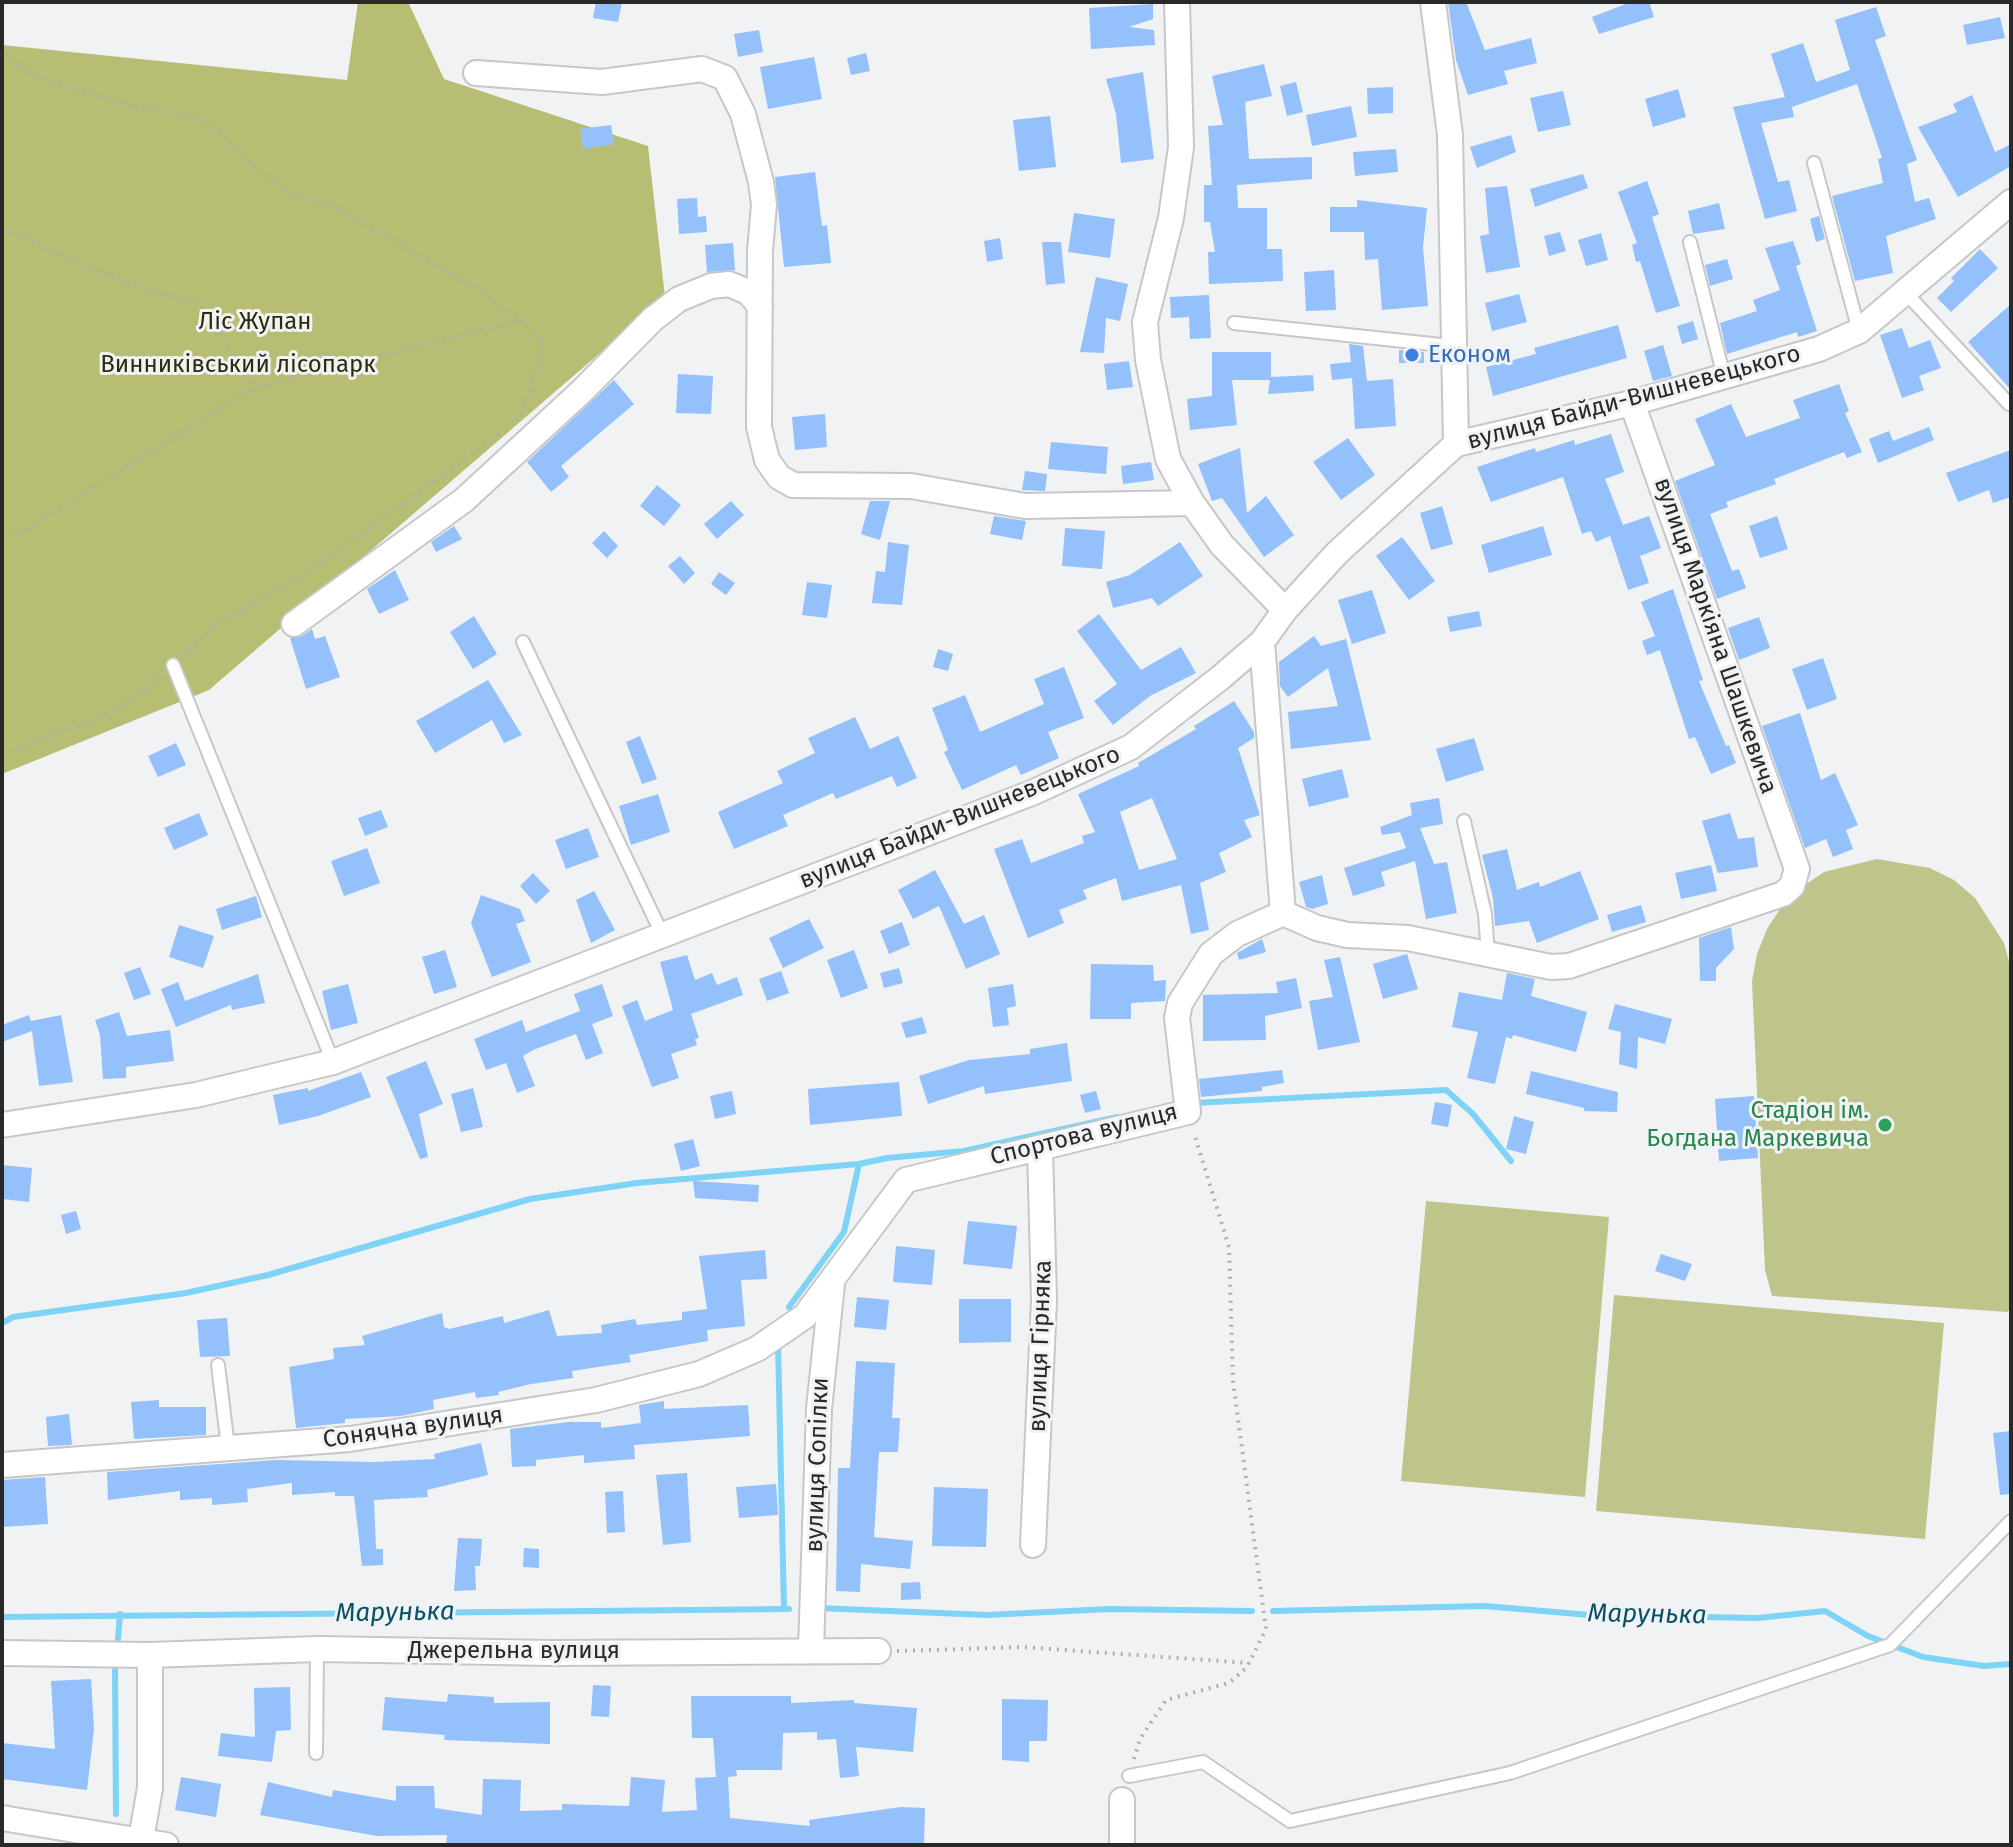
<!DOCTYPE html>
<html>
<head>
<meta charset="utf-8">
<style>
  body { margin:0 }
  #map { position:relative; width:2013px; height:1847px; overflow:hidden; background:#f1f2f4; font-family:"Fira Sans",sans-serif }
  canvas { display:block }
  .frame { position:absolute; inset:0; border:4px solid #29292a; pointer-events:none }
</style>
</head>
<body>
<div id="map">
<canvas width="2013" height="1847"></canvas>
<div class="frame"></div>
</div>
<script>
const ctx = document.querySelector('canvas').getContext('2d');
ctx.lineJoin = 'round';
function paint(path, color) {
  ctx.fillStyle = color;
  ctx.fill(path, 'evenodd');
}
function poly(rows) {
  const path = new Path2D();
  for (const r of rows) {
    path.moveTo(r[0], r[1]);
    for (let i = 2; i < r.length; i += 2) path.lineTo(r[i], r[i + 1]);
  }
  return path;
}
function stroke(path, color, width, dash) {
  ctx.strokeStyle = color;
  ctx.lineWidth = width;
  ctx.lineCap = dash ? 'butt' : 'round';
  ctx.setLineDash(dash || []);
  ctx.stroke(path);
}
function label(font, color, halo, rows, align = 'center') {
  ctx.font = font + ' "Fira Sans",sans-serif';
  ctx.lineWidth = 6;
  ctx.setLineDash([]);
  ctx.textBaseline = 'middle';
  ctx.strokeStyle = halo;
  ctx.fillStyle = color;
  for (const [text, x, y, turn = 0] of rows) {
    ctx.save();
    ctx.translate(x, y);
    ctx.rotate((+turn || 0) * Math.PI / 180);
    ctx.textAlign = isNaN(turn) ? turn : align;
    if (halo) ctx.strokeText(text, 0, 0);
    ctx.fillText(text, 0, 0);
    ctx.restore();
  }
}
paint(poly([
  [1877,859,1930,868,1954,880,1975,898,2004,943,2011,969,2011,1306,2008,1312,1772,1296,1765,1270,1752,981,1757,954,1767,929,1782,906,1802,887,1824,872],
  [1426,1201,1609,1217,1585,1497,1401,1481],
  [1614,1295,1944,1323,1925,1539,1596,1511]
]), '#bfc48a');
paint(poly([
  [358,2,409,4,444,79,648,146,665,297,209,690,2,774,2,45,347,80]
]), '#b7bd73');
stroke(poly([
  [1194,1103,1446,1090,1473,1114,1511,1161],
  [789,1307,844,1232,859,1164],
  [2,1323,13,1317,186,1293,268,1275,530,1199,637,1183,859,1164,887,1158,964,1151,1117,1117],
  [778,1343,784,1609],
  [818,1608,987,1615,1109,1609,1252,1611],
  [1273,1611,1485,1606,1589,1615,1758,1618,1825,1611,1868,1636,1923,1657,1984,1666,2011,1664],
  [2,1617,789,1609],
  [118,1639,120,1614],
  [115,1669,116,1814]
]), '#7ed3f6', 6);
paint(poly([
  [596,2,622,2,618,22,593,18],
  [1448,2,1466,2,1485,50,1531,38,1537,63,1504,71,1508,84,1468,95,1456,60],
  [1631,2,1649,2,1654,17,1599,34,1592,17],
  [1153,4,1153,19,1129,27,1154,30,1155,45,1091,49,1089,8],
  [1876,7,1886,36,1875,40,1917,160,1907,164,1915,202,1929,198,1936,219,1886,236,1893,273,1855,281,1832,196,1883,183,1878,159,1882,158,1857,84,1792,107,1794,117,1761,123,1778,182,1789,180,1797,211,1765,219,1733,107,1785,97,1771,54,1803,43,1816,82,1850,70,1835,20],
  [2000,17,2005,38,1967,45,1963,25],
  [759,30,763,52,738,57,734,34],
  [866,53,870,71,851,75,847,58],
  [814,57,822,99,768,109,760,67],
  [1264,64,1272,96,1245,102,1249,159,1312,157,1312,179,1237,185,1238,208,1267,208,1267,249,1282,249,1283,281,1209,284,1208,252,1215,252,1210,222,1204,222,1204,185,1212,185,1208,126,1223,125,1212,76],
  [1143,72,1154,159,1121,163,1116,114,1106,79],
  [1296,82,1303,112,1287,116,1280,86],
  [1393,87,1393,113,1368,114,1367,88],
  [1678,89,1686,117,1653,127,1645,99],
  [1563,91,1571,125,1538,132,1530,98],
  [1972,95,1995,152,2011,144,2011,166,1958,197,1918,127,1957,112,1953,104],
  [1351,106,1357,137,1312,146,1306,115],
  [1050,116,1056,167,1019,171,1013,120],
  [611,125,614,144,583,149,580,129],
  [1511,135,1516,152,1477,168,1470,147],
  [1396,149,1398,172,1355,176,1353,152],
  [815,172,822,226,827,225,831,263,784,267,775,177],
  [1583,174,1588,188,1535,207,1530,189],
  [1647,181,1659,214,1652,217,1680,306,1656,313,1640,261,1636,262,1632,245,1637,243,1618,192],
  [1507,186,1520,267,1486,273,1480,236,1489,234,1485,188],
  [697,198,698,217,706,216,707,232,679,234,677,199],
  [1357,200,1427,208,1423,247,1428,306,1382,310,1378,259,1365,260,1364,232,1330,232,1330,207,1357,207],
  [1719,203,1725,229,1693,234,1688,211],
  [1074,213,1115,219,1110,258,1068,252],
  [1819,216,1825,239,1816,242,1810,219],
  [1560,232,1566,251,1549,256,1544,236],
  [1601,233,1608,260,1586,266,1578,240],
  [1000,238,1003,259,987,262,984,241],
  [1793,241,1801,264,1796,266,1817,331,1798,337,1797,332,1727,354,1720,323,1757,311,1753,300,1780,290,1765,248],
  [1042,242,1061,242,1065,283,1046,285],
  [733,243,735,270,707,272,705,245],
  [1980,249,1998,268,1951,312,1937,298,1954,281,1951,278],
  [1727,259,1733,279,1710,286,1705,265],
  [1334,270,1336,310,1306,311,1304,272],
  [1096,277,1128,284,1120,321,1106,318,1104,353,1080,352],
  [1519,294,1527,322,1492,331,1485,303],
  [1209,295,1211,338,1190,339,1189,317,1171,318,1170,297],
  [2011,304,2011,390,1968,342],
  [1693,321,1698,339,1682,344,1677,326],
  [1618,325,1627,358,1493,396,1486,367,1536,354,1534,348],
  [1902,328,1909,348,1930,340,1941,368,1919,376,1924,390,1902,398,1880,335],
  [1349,344,1363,346,1367,381,1393,379,1396,426,1355,429,1352,378,1332,380,1330,364,1351,362],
  [1663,345,1672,376,1653,381,1644,351],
  [1399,350,1424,352,1424,363,1399,363],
  [1212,352,1271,352,1271,377,1313,375,1314,391,1268,394,1270,380,1232,380,1237,425,1190,430,1187,399,1212,396],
  [1129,361,1133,387,1107,390,1104,364],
  [678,374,713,376,711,414,676,413],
  [614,380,634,404,561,466,569,477,551,492,527,462],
  [1839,384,1849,411,1845,413,1862,452,1847,458,1844,452,1774,479,1776,484,1726,502,1728,507,1710,514,1732,571,1739,569,1746,588,1717,599,1675,481,1715,465,1695,419,1731,404,1746,437,1800,418,1793,400],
  [825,414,827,447,795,450,792,417],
  [1929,427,1934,440,1878,463,1869,439,1889,431,1893,441],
  [1611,434,1624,472,1605,479,1623,525,1649,516,1661,548,1640,556,1649,583,1628,590,1610,536,1596,542,1591,531,1582,534,1563,477,1491,502,1477,467,1535,448,1536,452,1574,440,1575,445],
  [1348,438,1375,475,1341,500,1313,462],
  [1051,442,1108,447,1106,474,1048,469],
  [1240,448,1247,513,1266,496,1294,535,1264,557,1222,498,1212,501,1198,464],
  [2011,450,2011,497,1993,503,1989,490,1958,502,1946,473],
  [1151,462,1154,480,1123,484,1121,466],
  [1025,471,1047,474,1045,491,1022,490],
  [657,485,681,505,664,526,640,506],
  [731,501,744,515,717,539,704,524],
  [870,501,890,501,880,540,861,534],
  [1442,506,1453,544,1431,550,1420,513],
  [994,516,1026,521,1022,540,990,534],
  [1777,516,1788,549,1760,558,1749,526],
  [454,526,462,539,436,552,431,542],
  [1543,526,1552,555,1489,573,1481,545],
  [1065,528,1105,531,1102,569,1062,566],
  [604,531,618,546,607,558,592,543],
  [1402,537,1435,581,1409,600,1376,556],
  [888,542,909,545,902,605,872,603,876,571,885,572],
  [1180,542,1203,576,1158,606,1152,598,1113,608,1106,582,1130,575],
  [680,556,695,573,684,584,668,566],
  [395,570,409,600,379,614,367,589],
  [719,572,735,583,726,595,711,584],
  [807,582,832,585,827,618,802,615],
  [1673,589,1703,680,1699,681,1726,746,1729,745,1736,763,1711,774,1695,737,1689,739,1660,650,1647,655,1642,641,1655,636,1641,602],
  [1372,590,1386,633,1352,644,1338,600],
  [1479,611,1482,626,1450,632,1447,617],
  [1099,614,1141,670,1181,647,1196,673,1150,696,1113,725,1094,701,1117,684,1077,631],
  [474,616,497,654,473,669,450,632],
  [1759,617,1770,648,1739,660,1728,628],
  [312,629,315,639,325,636,340,677,306,689,290,638,302,636],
  [1314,636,1321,646,1346,639,1371,740,1291,749,1288,712,1338,706,1328,668,1288,697,1280,686,1279,662],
  [938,649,953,654,948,671,933,667],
  [1823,658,1837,699,1807,710,1792,669],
  [1064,667,1084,718,1048,732,1059,758,1021,775,1016,765,962,790,944,752,948,750,932,708,965,695,980,732,1044,704,1034,679],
  [488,680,522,735,504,743,492,720,435,753,416,721],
  [1234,701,1254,732,1254,738,1238,748,1260,815,1244,820,1252,837,1219,853,1226,872,1200,883,1209,930,1191,934,1181,885,1122,901,1116,878,1083,890,1087,899,1059,910,1064,923,1028,938,994,849,1022,839,1031,863,1084,843,1082,836,1095,832,1078,794,1139,766,1138,763,1196,729,1194,726],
  [1152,798,1177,859,1139,870,1120,812],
  [1800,713,1821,780,1835,773,1858,825,1846,830,1853,849,1833,857,1826,839,1805,848,1762,726],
  [855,717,870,749,898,736,917,778,897,787,892,776,836,799,833,793,783,815,788,826,734,849,718,812,783,783,777,771,815,753,808,738],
  [640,736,657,779,642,784,626,742],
  [1474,738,1484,770,1446,782,1436,749],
  [176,743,186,765,158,777,148,756],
  [1342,769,1349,797,1309,807,1302,779],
  [658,794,670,832,631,845,619,806],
  [1439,798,1443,824,1420,828,1434,864,1447,862,1457,913,1426,919,1415,861,1381,872,1385,886,1353,896,1344,868,1406,848,1400,832,1382,835,1380,827,1412,815,1410,803],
  [381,810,388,827,365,836,358,818],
  [199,813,208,835,174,850,164,828],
  [1730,813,1738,839,1754,837,1758,867,1718,873,1702,821],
  [588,828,599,857,566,869,555,840],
  [367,848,380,883,344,896,331,861],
  [1507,849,1517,890,1539,882,1540,887,1580,871,1599,919,1537,943,1529,921,1495,926,1493,898,1482,855],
  [1711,865,1717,891,1681,899,1675,873],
  [935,870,964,924,984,915,1000,954,966,969,939,906,913,919,898,890],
  [533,873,550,891,536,904,520,886],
  [1322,875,1328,904,1312,909,1306,907,1299,882],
  [594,891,615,930,591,943,576,900],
  [481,895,520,909,525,921,516,924,531,962,492,977,471,923],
  [256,896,262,917,222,930,216,909],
  [1641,905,1646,922,1612,932,1607,915],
  [809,919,824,948,783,968,769,938],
  [902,922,910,945,889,954,880,931],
  [179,925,214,936,203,968,169,957],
  [1731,927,1734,949,1716,968,1716,981,1700,981,1699,938],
  [1262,939,1266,952,1239,960,1237,953],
  [445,950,457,987,434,994,422,957],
  [854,950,868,988,841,998,827,960],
  [1407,954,1418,989,1383,999,1373,964],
  [687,955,695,980,712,973,717,985,737,977,743,995,691,1014,699,1038,695,1039,697,1045,671,1054,679,1078,652,1087,622,1006,637,1000,645,1021,673,1010,660,962],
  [1340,957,1360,1042,1318,1050,1309,1001,1333,997,1324,960],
  [1091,964,1153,965,1154,981,1166,980,1165,1001,1131,1003,1131,1019,1090,1019],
  [140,967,151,994,134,1000,124,973],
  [899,968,903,983,884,988,880,973],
  [781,971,789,993,767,1001,759,979],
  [1507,973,1535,979,1531,996,1587,1012,1576,1052,1513,1035,1512,1039,1506,1037,1495,1084,1467,1078,1478,1032,1452,1027,1459,992,1502,1000],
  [258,974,265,1003,232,1010,231,1005,176,1027,161,989,178,982,185,1001],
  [1296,978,1302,1008,1265,1016,1266,1040,1203,1041,1203,995,1278,993,1276,982],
  [348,984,358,1023,331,1030,322,991],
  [602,984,613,1016,592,1024,603,1053,586,1060,576,1034,533,1050,523,1056,535,1086,517,1093,506,1063,486,1070,474,1039,522,1020,526,1032,580,1011,574,994],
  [1013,984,1016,1006,1007,1008,1009,1025,993,1027,988,988],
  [1615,1004,1672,1019,1665,1044,1638,1037,1637,1069,1619,1064,1621,1032,1608,1029],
  [119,1012,127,1036,170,1030,174,1061,126,1067,126,1078,103,1079,100,1035,95,1020],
  [29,1015,31,1021,61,1015,73,1082,39,1086,32,1031,2,1042,2,1025],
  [922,1017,927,1033,906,1038,901,1023],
  [1067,1043,1072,1081,985,1094,984,1086,928,1104,919,1076,969,1060,1030,1054,1030,1049],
  [426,1061,443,1104,419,1114,428,1157,420,1159,386,1077],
  [1282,1070,1284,1083,1262,1087,1262,1091,1201,1097,1199,1079],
  [1531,1071,1618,1092,1617,1112,1584,1111,1584,1108,1526,1094],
  [361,1072,371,1097,318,1116,279,1125,273,1095,308,1088,308,1091],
  [899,1082,902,1116,810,1125,808,1089],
  [473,1088,483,1127,461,1132,451,1094],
  [732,1091,736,1114,715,1119,710,1096],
  [1096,1091,1101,1109,1085,1113,1080,1095],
  [1754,1096,1758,1158,1719,1161,1715,1099],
  [1435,1102,1452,1105,1448,1127,1431,1124],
  [1514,1116,1534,1122,1526,1154,1506,1149],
  [693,1139,700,1166,681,1171,674,1144],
  [2,1165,32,1168,29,1202,2,1199],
  [693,1181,759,1185,758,1202,695,1198],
  [76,1211,81,1229,66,1234,61,1215],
  [968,1221,1017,1226,1012,1269,963,1264],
  [896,1246,935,1250,932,1285,893,1282],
  [765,1250,767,1279,741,1280,745,1326,707,1330,708,1341,629,1355,631,1362,572,1371,573,1378,531,1384,498,1392,499,1395,476,1398,475,1392,433,1400,434,1409,401,1416,345,1419,345,1423,296,1428,289,1367,334,1359,333,1348,365,1345,362,1336,442,1313,444,1327,449,1329,503,1316,504,1323,549,1310,557,1336,602,1333,601,1325,635,1319,637,1325,682,1320,682,1312,707,1309,699,1256],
  [1661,1254,1692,1264,1685,1281,1655,1271],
  [857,1297,889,1300,886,1330,854,1327],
  [959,1299,1011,1299,1011,1342,959,1343],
  [227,1318,230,1356,200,1357,197,1320],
  [856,1361,895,1363,892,1418,900,1418,898,1452,879,1452,874,1537,913,1541,910,1569,861,1564,860,1592,836,1591,838,1468,850,1468],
  [159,1400,159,1407,206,1407,206,1435,134,1439,131,1402],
  [664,1401,664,1409,748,1405,750,1436,634,1445,635,1459,584,1463,584,1455,536,1460,536,1466,512,1467,510,1429,569,1422,601,1422,601,1428,641,1423,639,1405],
  [69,1414,72,1445,48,1446,46,1417],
  [2011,1431,2011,1494,2000,1495,1993,1433],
  [481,1443,488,1475,427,1490,428,1497,374,1500,376,1549,383,1549,383,1565,362,1566,354,1496,335,1496,335,1492,292,1495,292,1483,247,1489,248,1502,212,1505,212,1498,180,1500,180,1491,108,1500,107,1472,276,1460,374,1462,435,1459,434,1454],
  [687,1473,691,1542,663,1545,656,1475],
  [45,1477,48,1524,3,1527,2,1480],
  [776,1484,778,1515,739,1518,736,1487],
  [934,1487,988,1489,986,1547,932,1546],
  [623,1491,625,1532,607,1533,605,1492],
  [458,1538,482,1539,480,1566,475,1566,476,1590,454,1591],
  [524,1548,539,1549,539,1568,523,1567],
  [920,1582,921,1599,901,1600,901,1583],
  [91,1679,94,1729,87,1790,2,1779,2,1743,55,1749,51,1681],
  [593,1685,611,1686,609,1717,591,1716],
  [290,1687,291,1730,276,1731,272,1762,218,1756,221,1733,255,1737,254,1688],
  [448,1694,494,1697,494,1703,550,1702,550,1744,444,1740,445,1735,382,1730,385,1697,447,1702],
  [691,1696,791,1696,791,1703,854,1700,854,1703,917,1708,913,1752,856,1747,859,1776,840,1778,836,1739,817,1740,817,1732,783,1733,782,1770,736,1770,737,1776,728,1777,730,1818,810,1826,809,1820,901,1807,925,1808,924,1843,446,1845,447,1835,377,1836,260,1815,268,1782,332,1797,333,1790,396,1801,396,1786,434,1786,435,1808,482,1815,483,1779,521,1780,520,1811,562,1810,562,1804,629,1806,631,1777,665,1780,662,1812,697,1810,695,1778,716,1777,713,1738,692,1738],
  [1002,1699,1048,1700,1047,1741,1029,1741,1029,1762,1002,1760],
  [181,1777,221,1784,216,1817,175,1810]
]), '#94c0fb');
const lane = poly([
  [1814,163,1859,331],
  [1690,242,1724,377],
  [1905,292,2009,404],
  [1234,323,1451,346],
  [523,642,663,936],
  [173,665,333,1062],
  [1464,821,1485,914,1488,954],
  [218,1365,228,1447],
  [316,1753,317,1649],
  [1129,1776,1203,1762,1290,1821,1510,1773,1890,1645,2011,1521]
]);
const street = poly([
  [1177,2,1181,147,1171,218,1145,322,1148,360,1168,459,1192,503,1222,545,1285,610],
  [1433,2,1450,135,1456,444],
  [476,73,602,82,702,69,725,78,743,114,761,182,764,205,760,251,759,427,767,460,779,477,793,485,911,486,1025,506,1192,503],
  [294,624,464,500,582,391,653,319,679,299,711,286,729,284,748,292,760,306],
  [1283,913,1317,928,1347,935,1408,938,1551,967,1569,966,1783,894,1792,886,1797,869,1632,403],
  [2,1125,196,1095,333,1062,1034,792,1131,747,1220,678,1262,642,1285,610,1337,553,1456,444,1632,403,1819,349,1859,331,2011,202],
  [2,1465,350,1439,596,1400,699,1374,757,1349,805,1316,906,1180,1188,1112,1177,1018,1180,1003,1211,954,1237,934,1283,913,1262,642],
  [1033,1545,1044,1300,1040,1148],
  [811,1649,819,1409,832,1284],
  [2,1653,150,1655,317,1649,553,1653,878,1651],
  [1122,1800,1122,1845],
  [2,1818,166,1845],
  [140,1845,150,1788,150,1655]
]);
stroke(lane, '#c6c7c8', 16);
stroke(street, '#c6c7c8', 28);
stroke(poly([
  [2,46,6,56,41,79,128,105,204,119,267,177,298,197,334,206,478,289,539,335,543,348,525,405,516,421],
  [2,229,126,283,200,303,253,388],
  [2,534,22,532,253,388,520,321],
  [183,655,219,623,302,576,500,434],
  [2,755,74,726,90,724,143,693,162,675],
  [897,1651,1022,1647,1249,1663],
  [1134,1759,1140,1739,1166,1700,1229,1683,1247,1667,1266,1629,1233,1381,1229,1247,1194,1133]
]), '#adaeaf', 4, [2, 6]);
stroke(lane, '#fff', 12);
stroke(street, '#fff', 24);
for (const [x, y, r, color] of [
  [1412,355,8,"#3f7fe0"],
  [1885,1125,8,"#2e9e5b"]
]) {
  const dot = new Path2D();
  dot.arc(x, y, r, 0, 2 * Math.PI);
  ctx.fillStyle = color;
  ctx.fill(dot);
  stroke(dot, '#f1f2f4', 3);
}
label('24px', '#2a2c0b', '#f1f2f4', [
  ["Ліс Жупан",255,322],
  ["Винниківський лісопарк",238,365]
]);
label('24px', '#366cbe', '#f1f2f4', [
  ["Економ",1428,355]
], 'left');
label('24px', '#29292a', '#f1f2f4', [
  ["вулиця Байди-Вишневецького",1634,398,-15],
  ["вулиця Маркіяна Шашкевича",1715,636,71],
  ["вулиця Байди-Вишневецького",960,818,-22],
  ["Спортова вулиця",1084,1135,-14],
  ["вулиця Гірняка",1041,1346,-88],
  ["Сонячна вулиця",413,1428,-8],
  ["вулиця Сопілки",818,1465,-88],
  ["Джерельна вулиця",514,1651]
]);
label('24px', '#27864d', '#f1f2f4', [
  ["Стадіон ім.",1869,1111],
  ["Богдана Маркевича",1869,1139]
], 'right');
label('italic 26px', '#085269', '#f1f2f4', [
  ["Марунька",395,1613,-1],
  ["Марунька",1647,1615,1]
]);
</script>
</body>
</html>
